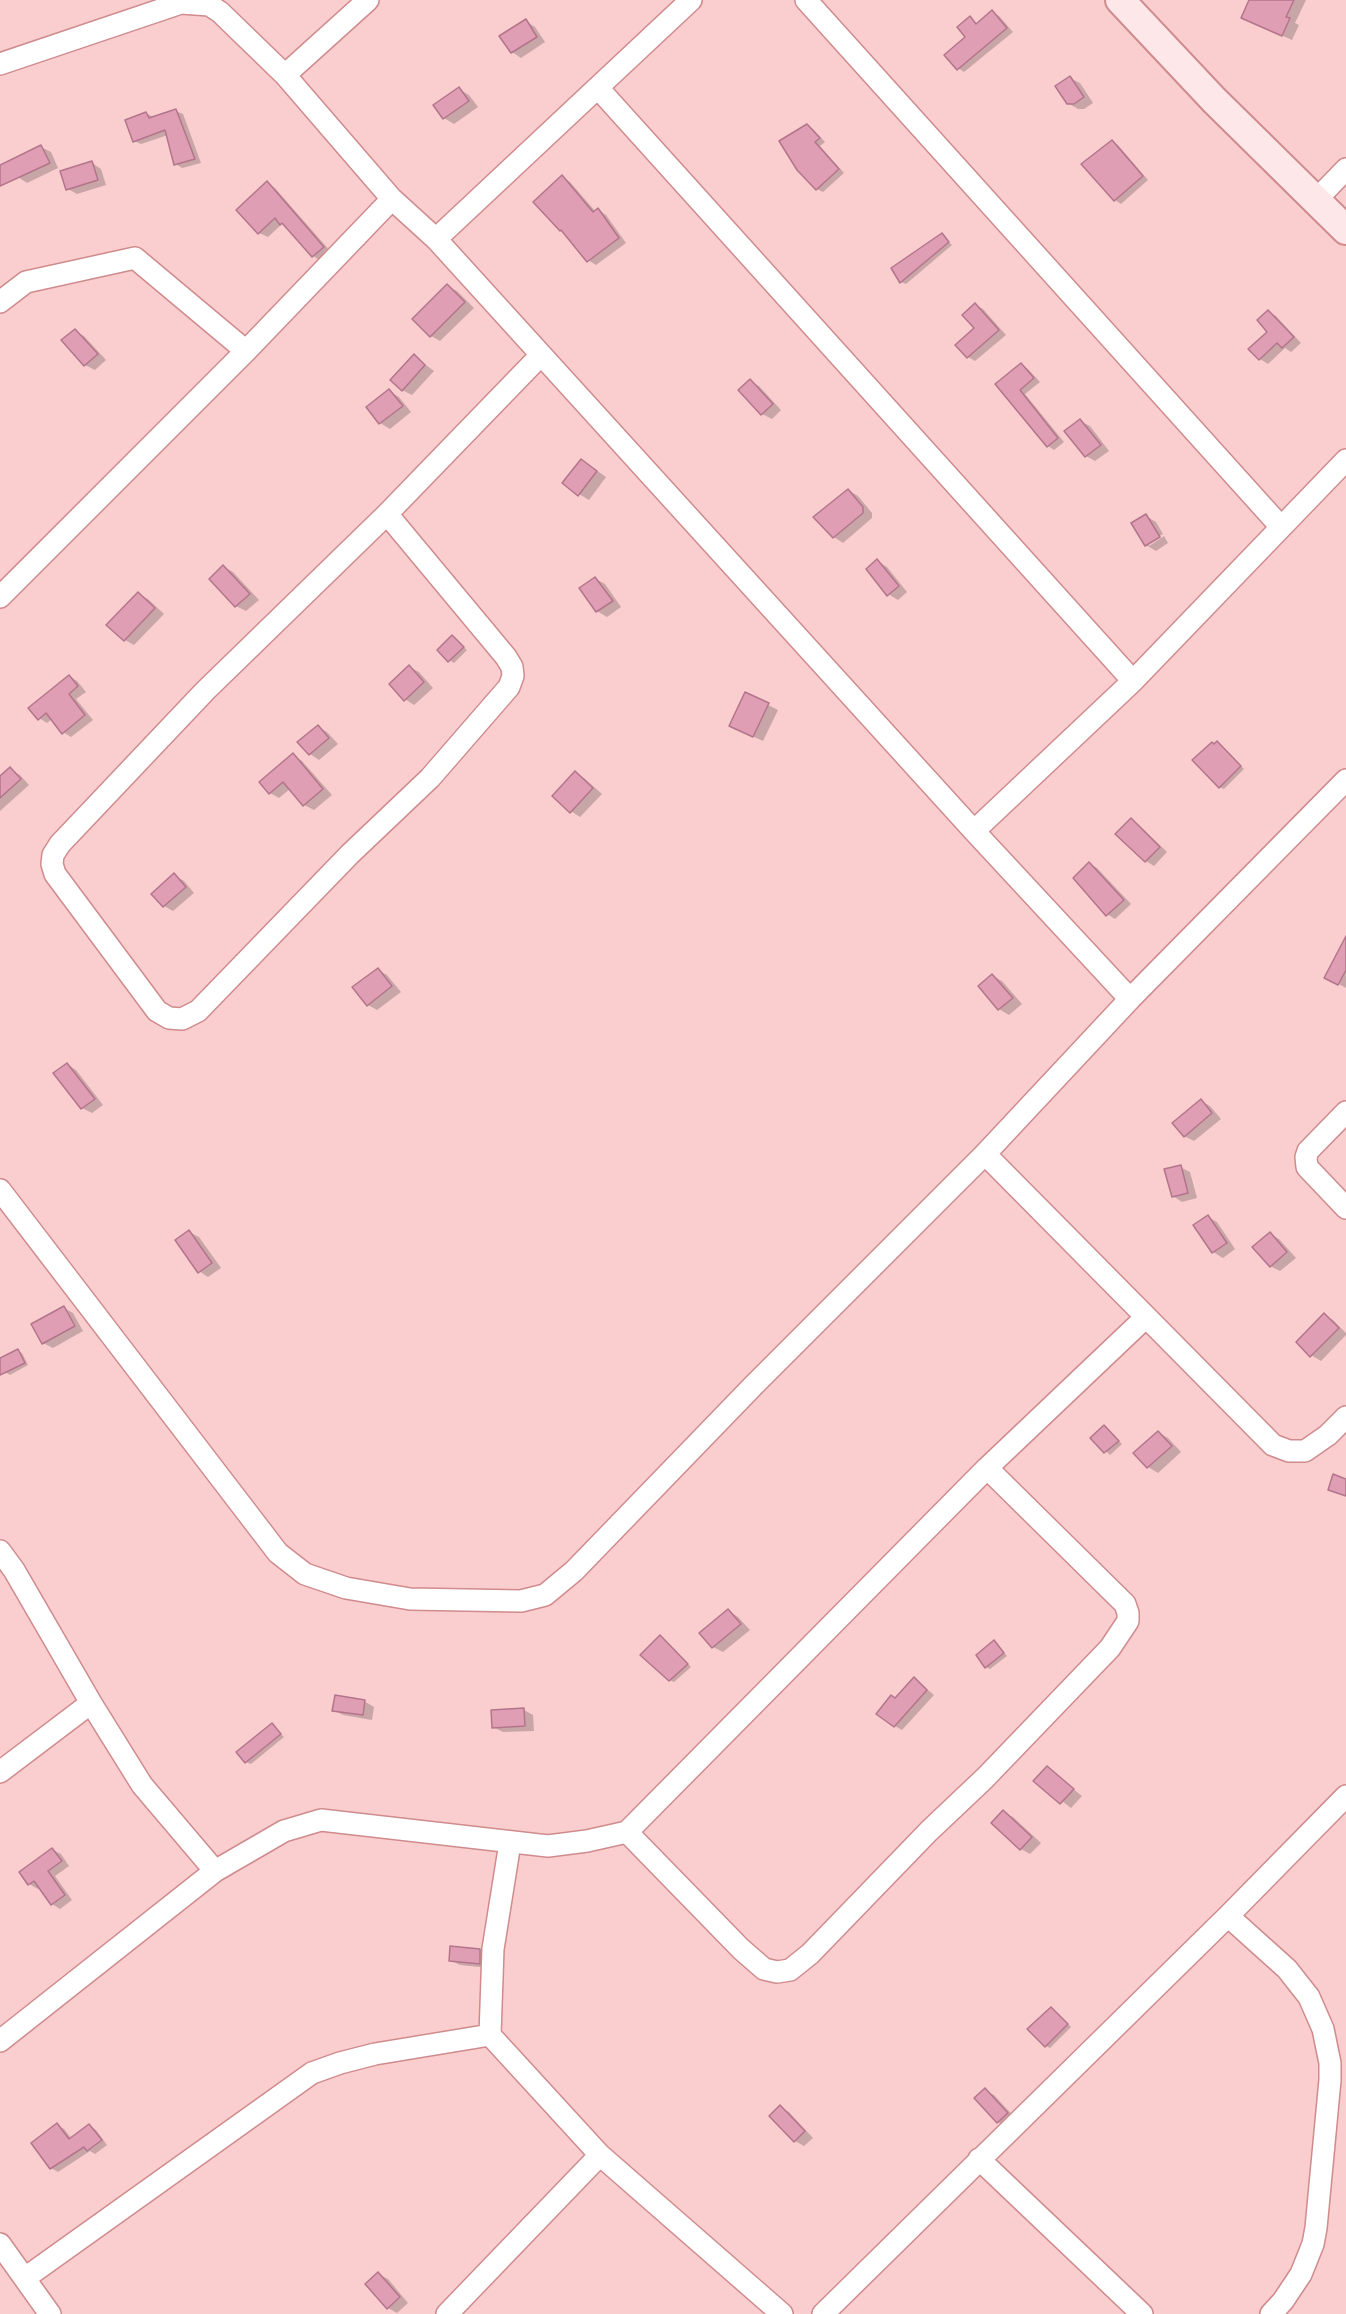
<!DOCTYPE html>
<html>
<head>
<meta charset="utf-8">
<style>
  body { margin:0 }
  canvas { display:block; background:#facecf }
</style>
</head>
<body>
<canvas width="1346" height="2314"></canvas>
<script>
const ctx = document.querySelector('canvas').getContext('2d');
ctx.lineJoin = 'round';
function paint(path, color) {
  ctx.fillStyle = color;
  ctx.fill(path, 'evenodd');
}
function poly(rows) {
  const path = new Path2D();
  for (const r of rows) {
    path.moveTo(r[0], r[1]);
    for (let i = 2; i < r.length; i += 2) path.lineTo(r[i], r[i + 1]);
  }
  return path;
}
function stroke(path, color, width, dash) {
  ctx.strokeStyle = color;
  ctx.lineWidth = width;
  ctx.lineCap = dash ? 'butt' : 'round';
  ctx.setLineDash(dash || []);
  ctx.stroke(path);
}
paint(poly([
  [1256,0,1306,0,1295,23,1299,25,1292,40,1243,18],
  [992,12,999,16,1013,32,964,72,958,68,967,37,970,18,978,24],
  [526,21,535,27,545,42,521,58,512,52],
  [1070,78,1080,83,1093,103,1084,109,1078,109,1068,103],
  [459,89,469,95,478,107,454,124,444,118],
  [176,111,183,114,201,163,182,168,176,164,168,135,141,144,134,141,146,113,153,117],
  [807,125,813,129,825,142,820,146,844,173,823,192,817,189],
  [1112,142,1118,145,1148,180,1121,204,1115,200,1083,164],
  [41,147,51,152,58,168,27,183,18,177],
  [92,163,101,169,106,185,77,194,68,189],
  [563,177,570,182,596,212,598,210,606,215,626,243,596,265,588,260,566,233,561,230],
  [267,183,275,188,331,252,321,261,313,256,288,228,282,224,268,237,259,233,238,210],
  [942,235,952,245,906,284,901,282,893,269],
  [447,286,457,291,474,308,440,341,431,336],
  [975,305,983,309,1006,335,975,361,968,357,976,328],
  [1268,312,1276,316,1301,343,1291,352,1285,348,1268,364,1260,359,1269,332],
  [75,331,84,336,106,360,95,370,85,365,64,341],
  [414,356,434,371,412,395,402,390],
  [1021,365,1028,369,1040,382,1025,394,1064,442,1054,450,1048,446,997,384],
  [750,381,759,386,781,410,772,419,762,414],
  [389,391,399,397,411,412,390,429,380,423,368,407],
  [1080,421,1090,426,1109,451,1095,461,1086,456],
  [582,460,606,477,589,500,579,494],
  [848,490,858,496,872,513,872,518,843,543,834,537],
  [1146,516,1156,522,1163,534,1149,542,1149,546,1164,536,1168,543,1156,551,1146,545],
  [877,561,887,567,907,592,898,600,888,594],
  [224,567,233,572,259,600,246,611,236,606,211,579],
  [596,579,605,584,621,607,607,617,597,611,581,589],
  [138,594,148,599,164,614,134,645,125,640],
  [452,637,467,650,454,663,449,660],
  [409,667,419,672,433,688,414,705,405,699],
  [69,676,77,681,86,692,76,699,93,720,71,737,63,732,52,719,47,723,39,718],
  [746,694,778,710,763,741,741,731],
  [318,727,327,732,338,744,319,760,310,754,299,742],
  [1217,743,1244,769,1224,789,1219,787,1215,745],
  [293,755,302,761,332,795,314,810,304,805,290,789,279,798,270,793],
  [10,769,20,775,29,785,0,811,0,778],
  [575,773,584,778,602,794,580,817,571,811],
  [1131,820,1139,825,1167,852,1154,866,1146,861],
  [1089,863,1097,868,1131,904,1115,919,1107,914],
  [174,875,184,881,194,893,173,911,164,906],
  [1346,959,1346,988,1326,977],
  [378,970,387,975,401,992,377,1010,368,1005],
  [993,976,1002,981,1022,1004,1009,1015,999,1009,980,987],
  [67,1064,76,1070,103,1105,92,1113,82,1108],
  [1201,1101,1210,1106,1221,1119,1194,1141,1184,1136],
  [1180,1167,1190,1172,1197,1198,1182,1202,1173,1196],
  [1208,1217,1217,1222,1235,1249,1223,1258,1213,1252,1195,1225],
  [189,1232,199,1237,221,1268,208,1277,199,1271],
  [1270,1234,1279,1239,1296,1258,1280,1271,1270,1266],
  [64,1308,73,1313,83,1331,53,1348,43,1343],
  [1324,1315,1333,1320,1346,1333,1346,1335,1321,1361,1311,1355],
  [18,1351,22,1353,28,1365,10,1375,5,1372,0,1360],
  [1104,1427,1122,1444,1110,1455,1092,1438],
  [1158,1432,1168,1438,1181,1452,1158,1473,1148,1467,1136,1453],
  [729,1611,738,1617,750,1630,723,1652,713,1647],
  [664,1640,691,1667,674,1682,669,1680],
  [995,1642,1007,1656,990,1669,986,1667],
  [915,1679,934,1695,902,1730,895,1726,895,1699],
  [364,1701,374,1707,372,1720,343,1715,334,1710],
  [524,1710,533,1715,534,1731,503,1732,493,1727],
  [272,1725,284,1737,251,1764,246,1762,238,1752],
  [1047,1768,1082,1796,1071,1808,1035,1780],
  [1003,1812,1013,1817,1041,1843,1030,1854,1021,1849,993,1823],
  [53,1850,61,1854,69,1866,55,1876,72,1900,60,1909,52,1904,40,1887,38,1889,29,1884],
  [480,1950,489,1956,489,1968,460,1965,450,1960],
  [1055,2011,1071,2027,1050,2048,1046,2046],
  [985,2090,994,2095,1016,2119,1007,2127,998,2122],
  [780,2107,789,2112,813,2138,804,2146,795,2141],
  [57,2125,64,2129,72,2139,90,2126,96,2130,107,2145,95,2154,90,2151,58,2172,51,2168],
  [378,2274,388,2279,408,2303,397,2313,388,2308]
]), '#0003');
const building = poly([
  [1249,0,1294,0,1286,17,1290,18,1282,36,1241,18,1249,0],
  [992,10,1007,28,957,70,944,55,965,37,957,27,970,16,976,24,992,10],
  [526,19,537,37,511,53,499,36,526,19],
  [1070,76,1084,97,1074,104,1067,104,1055,86,1070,76],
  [459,87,469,101,443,119,433,105,459,87],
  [176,109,195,159,174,165,165,130,133,142,125,120,146,112,149,118,176,109],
  [807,124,820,138,815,142,839,169,816,190,797,170,779,141,807,124],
  [1112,140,1143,176,1114,201,1081,164,1112,140],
  [41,145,50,163,0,186,0,165,41,145],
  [92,161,98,180,66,190,60,171,92,161],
  [562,175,593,212,598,208,619,238,587,262,561,230,560,231,533,202,562,175],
  [267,181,324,247,312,257,282,223,280,225,275,218,258,234,236,210,267,181],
  [942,233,949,242,900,283,891,268,942,233],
  [447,284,465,302,430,337,412,319,447,284],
  [975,303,999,330,967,358,955,345,974,328,962,315,975,303],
  [1268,310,1294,337,1282,348,1277,343,1259,360,1248,349,1267,332,1257,320,1268,310],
  [75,329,98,354,84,366,61,340,75,329],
  [414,354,425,365,402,391,390,380,414,354],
  [1021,363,1034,378,1020,390,1058,438,1047,447,995,384,1021,363],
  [750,379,773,404,761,415,738,390,750,379],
  [389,389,403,406,379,424,366,407,389,389],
  [1080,419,1101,445,1085,457,1064,431,1080,419],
  [581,459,597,471,578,496,562,483,581,459],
  [848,489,863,507,863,513,833,538,813,517,848,489],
  [1146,514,1160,537,1145,546,1131,523,1146,514],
  [877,559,899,586,887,596,866,569,877,559],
  [223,565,250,594,235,607,209,579,223,565],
  [595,577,613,601,596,612,579,588,595,577],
  [138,592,155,608,124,641,106,625,138,592],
  [452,635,464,647,448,662,437,650,452,635],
  [409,665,424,682,404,701,389,684,409,665],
  [69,675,78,686,69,694,85,715,62,734,46,713,38,720,28,708,69,675],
  [745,692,769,703,753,737,729,726,745,692],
  [318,725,329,738,309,755,297,742,318,725],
  [1217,741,1241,766,1219,788,1192,760,1212,742,1214,744,1217,741],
  [293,753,323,789,303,806,283,782,269,794,259,782,293,753],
  [10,767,21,779,0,798,0,776,10,767],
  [575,771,593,788,570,813,552,796,575,771],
  [1131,818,1160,847,1145,862,1115,834,1131,818],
  [1089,862,1124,900,1106,916,1073,878,1089,862],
  [174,873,186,887,163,907,151,894,174,873],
  [1346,936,1346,970,1338,985,1324,978,1346,936],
  [378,968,392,986,367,1006,352,987,378,968],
  [992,974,1013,998,998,1010,978,986,992,974],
  [67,1063,95,1099,81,1109,53,1073,67,1063],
  [1201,1099,1212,1113,1184,1137,1172,1123,1201,1099],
  [1181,1165,1188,1193,1172,1197,1164,1169,1181,1165],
  [1208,1215,1227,1243,1212,1253,1193,1225,1208,1215],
  [189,1230,212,1263,198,1273,175,1240,189,1230],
  [1270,1232,1287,1252,1270,1267,1252,1247,1270,1232],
  [64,1306,75,1326,42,1344,31,1324,64,1306],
  [1324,1313,1339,1328,1310,1357,1296,1342,1324,1313],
  [18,1349,25,1363,0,1375,0,1358,18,1349],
  [1104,1425,1119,1441,1104,1453,1090,1438,1104,1425],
  [1158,1431,1172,1446,1147,1468,1133,1453,1158,1431],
  [1333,1474,1346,1479,1346,1496,1328,1490,1333,1474],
  [728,1609,741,1624,712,1648,699,1633,728,1609],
  [660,1635,688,1664,669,1681,640,1655,660,1635],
  [994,1640,1004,1653,985,1668,976,1655,994,1640],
  [914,1677,927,1690,894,1727,876,1714,891,1695,895,1698,914,1677],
  [335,1695,365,1700,363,1715,332,1711,335,1695],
  [524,1708,525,1726,492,1728,491,1710,524,1708],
  [272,1723,281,1734,245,1763,236,1752,272,1723],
  [1047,1766,1074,1789,1060,1804,1033,1781,1047,1766],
  [1003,1810,1032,1837,1020,1850,991,1823,1003,1810],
  [52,1848,62,1861,48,1871,65,1895,51,1905,34,1881,28,1885,19,1872,52,1848],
  [450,1946,480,1949,480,1964,449,1961,450,1946],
  [1051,2007,1068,2024,1045,2047,1027,2029,1051,2007],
  [985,2088,1008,2113,997,2123,974,2098,985,2088],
  [780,2105,805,2131,794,2142,769,2116,780,2105],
  [57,2123,69,2139,89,2124,102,2140,87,2151,84,2147,50,2169,31,2143,57,2123],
  [378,2272,400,2297,387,2309,365,2284,378,2272]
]);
paint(building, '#e09eb5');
stroke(building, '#b3758b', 1.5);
const street = poly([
  [806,0,1281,527],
  [0,64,181,3,209,5,220,12,285,75,392,199,436,239,974,831,1130,999],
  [285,75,368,0],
  [598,88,1133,681],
  [1316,200,1346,169],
  [436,239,691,0],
  [0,302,26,282,135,258,246,351],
  [387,514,506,657,512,667,513,676,509,687,430,778,350,854,198,1011,182,1019,169,1018,157,1011,55,874,52,864,53,855,60,844,205,691,387,514,540,356],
  [0,597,246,351,392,199],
  [974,831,1133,681,1346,460],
  [1346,1112,1308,1151,1306,1157,1307,1167,1346,1208],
  [985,1154,1273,1445,1289,1451,1305,1451,1328,1435,1346,1417],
  [0,1190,278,1553,305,1574,346,1588,410,1599,521,1601,545,1595,574,1571,753,1386,985,1154,1130,999,1346,780],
  [0,1551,14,1570,91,1703,142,1785,215,1871],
  [0,1772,91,1703],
  [627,1832,741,1949,764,1969,777,1972,790,1970,810,1954,929,1831,985,1778,1110,1648,1128,1621,1128,1613,1125,1604,987,1468],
  [510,1843,493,1949,490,2035,600,2155,782,2314],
  [1228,1916,1287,1969,1309,1997,1323,2029,1330,2063,1330,2080,1316,2228,1313,2244,1301,2274,1283,2301,1271,2314],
  [0,2041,215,1871,284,1831,321,1820,548,1846,587,1841,627,1832,987,1468,1145,1318],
  [979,2159,1142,2314],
  [0,2244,50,2314],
  [25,2278,312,2073,340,2063,375,2054,490,2035],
  [447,2314,600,2155],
  [823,2314,1228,1916,1346,1796]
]);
const secondary = poly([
  [1120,0,1214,100,1346,230]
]);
stroke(street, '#cf8b8d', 24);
stroke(secondary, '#cf8b8d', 32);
stroke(street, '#fff', 21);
stroke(secondary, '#fee7e8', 28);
</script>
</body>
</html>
